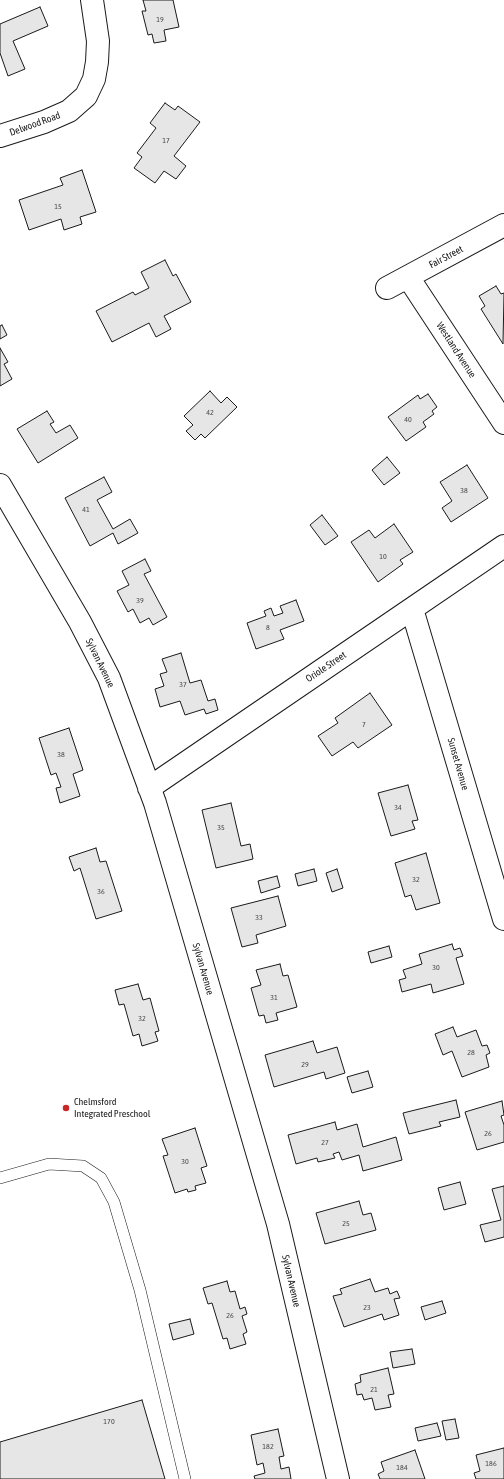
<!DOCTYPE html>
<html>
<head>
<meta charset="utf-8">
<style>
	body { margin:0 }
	canvas { display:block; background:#fff }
</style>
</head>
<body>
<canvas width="504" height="1479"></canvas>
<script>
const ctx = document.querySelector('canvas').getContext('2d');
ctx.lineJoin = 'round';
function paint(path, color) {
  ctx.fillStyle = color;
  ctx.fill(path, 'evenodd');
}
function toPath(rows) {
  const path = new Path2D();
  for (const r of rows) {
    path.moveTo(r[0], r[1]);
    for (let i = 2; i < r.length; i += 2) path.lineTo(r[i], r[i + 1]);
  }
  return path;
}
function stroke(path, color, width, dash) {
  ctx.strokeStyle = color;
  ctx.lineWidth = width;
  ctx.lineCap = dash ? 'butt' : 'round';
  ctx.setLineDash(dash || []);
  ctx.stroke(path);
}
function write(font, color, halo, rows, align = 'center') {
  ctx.font = font + ' "Asap Condensed",sans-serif';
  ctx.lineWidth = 3;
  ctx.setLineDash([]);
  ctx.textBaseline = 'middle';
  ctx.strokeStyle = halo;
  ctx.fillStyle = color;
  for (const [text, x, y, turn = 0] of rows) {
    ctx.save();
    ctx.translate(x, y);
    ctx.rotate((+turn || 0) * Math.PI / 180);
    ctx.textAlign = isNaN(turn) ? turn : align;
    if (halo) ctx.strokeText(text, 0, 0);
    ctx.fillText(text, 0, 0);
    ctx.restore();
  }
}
const building = toPath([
	[143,0,173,0,179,27,164,30,166,41,154,43,152,34,148,35,142,11,146,11,143,0],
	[40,7,48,26,13,41,25,69,8,76,0,53,0,24,40,7],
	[165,103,175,110,178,106,200,122,174,156,186,166,176,179,164,171,155,183,134,168,142,157,137,153,156,128,150,123,165,103],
	[82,170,96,212,80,217,82,224,64,230,61,219,29,230,19,200,63,185,60,178,82,170],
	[165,260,173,276,176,274,191,302,164,316,171,329,156,337,149,323,112,342,96,311,133,292,135,295,149,288,141,272,165,260],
	[496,286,501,294,504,293,503,344,481,309,485,306,479,296,496,286],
	[2,325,7,335,0,339,0,326,2,325],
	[0,348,8,362,4,364,12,379,0,386,0,348],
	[210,391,221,403,227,397,237,407,205,438,201,434,195,440,186,431,193,425,184,416,210,391],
	[428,394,437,407,432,411,434,414,423,422,426,427,406,441,388,417,418,395,420,399,428,394],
	[47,411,54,422,50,424,56,433,70,425,78,438,38,463,17,429,47,411],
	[387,457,400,473,384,485,372,470,387,457],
	[467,465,488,498,451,522,442,508,452,501,440,482,467,465],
	[104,477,112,492,97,500,113,529,130,519,138,533,118,544,113,533,90,546,65,498,104,477],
	[322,515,338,536,325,545,310,525,322,515],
	[394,524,413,552,400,560,403,564,378,582,351,542,369,530,375,538,394,524],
	[145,559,151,571,144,574,167,617,153,625,149,618,140,623,133,609,128,612,117,591,129,585,122,571,145,559],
	[296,600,304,621,280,630,284,639,256,649,247,623,266,616,264,611,271,608,274,616,283,613,280,606,296,600],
	[181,653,190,683,201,680,208,701,215,699,218,710,206,714,204,709,185,715,180,701,160,707,155,689,164,686,160,674,167,672,162,659,181,653],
	[370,693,392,725,358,748,353,742,332,756,318,736,338,723,335,718,370,693],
	[69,728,83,770,73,774,80,796,60,803,56,788,61,787,56,773,51,775,39,738,69,728],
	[408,785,418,820,412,821,415,829,391,836,378,793,408,785],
	[231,803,241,846,250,844,253,859,216,868,202,810,231,803],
	[96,848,100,862,106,861,122,911,96,919,80,868,74,871,69,857,96,848],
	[426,853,440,903,416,910,411,895,405,897,395,863,426,853],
	[314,869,317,881,298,886,295,874,314,869],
	[337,869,343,888,332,892,326,873,337,869],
	[277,876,280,887,261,893,258,881,277,876],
	[278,896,286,926,256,935,258,943,242,947,231,908,278,896],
	[452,944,454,950,460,948,463,956,456,958,464,984,433,993,431,984,402,992,399,980,406,978,403,970,422,964,419,954,452,944],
	[389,946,392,957,371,963,368,952,389,946],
	[280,964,283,976,288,975,297,1007,276,1013,278,1020,266,1023,264,1015,259,1016,251,988,261,985,256,970,280,964],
	[138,984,143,1000,150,998,159,1031,155,1032,158,1041,142,1046,139,1034,133,1036,124,1004,119,1005,115,990,138,984],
	[453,1027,457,1037,476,1030,482,1046,487,1045,490,1053,486,1055,489,1067,462,1077,452,1051,443,1055,435,1034,453,1027],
	[313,1041,317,1053,337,1047,345,1073,326,1079,324,1072,274,1087,265,1055,313,1041],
	[368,1071,373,1087,352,1093,347,1077,368,1071],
	[456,1100,460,1117,439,1122,441,1126,409,1134,403,1113,456,1100],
	[502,1101,504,1115,501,1116,504,1125,504,1142,477,1150,465,1112,502,1101],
	[335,1122,337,1130,357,1124,363,1147,396,1137,402,1160,363,1171,359,1155,342,1160,339,1152,333,1154,335,1158,318,1162,317,1158,296,1164,288,1135,335,1122],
	[195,1128,207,1166,201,1168,206,1183,195,1186,196,1190,188,1192,187,1189,175,1193,163,1156,168,1155,162,1139,195,1128],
	[460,1182,466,1204,444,1210,438,1188,460,1182],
	[504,1186,504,1237,485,1242,480,1225,501,1220,492,1189,504,1186],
	[359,1201,363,1215,371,1213,376,1230,325,1244,316,1213,359,1201],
	[370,1279,375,1292,388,1288,390,1294,397,1291,400,1298,394,1299,399,1315,384,1320,382,1314,344,1327,333,1296,342,1294,340,1289,370,1279],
	[227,1281,230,1292,235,1291,240,1309,245,1307,247,1314,242,1316,247,1332,243,1334,246,1344,230,1349,227,1338,223,1339,212,1303,208,1304,203,1288,227,1281],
	[442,1301,446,1313,425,1320,421,1307,442,1301],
	[190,1319,194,1334,173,1340,169,1324,190,1319],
	[412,1349,415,1364,393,1368,390,1352,412,1349],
	[388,1368,394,1394,388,1395,391,1407,375,1410,372,1398,364,1400,362,1394,357,1395,355,1384,361,1382,360,1375,388,1368],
	[142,1400,165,1479,0,1479,0,1442,142,1400],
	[455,1419,459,1438,446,1440,442,1421,455,1419],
	[437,1423,441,1436,418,1441,415,1428,437,1423],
	[278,1429,284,1456,279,1457,281,1469,289,1467,291,1479,255,1479,254,1476,265,1473,263,1463,257,1465,251,1435,278,1429],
	[504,1448,504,1479,476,1479,474,1473,480,1471,476,1455,504,1448],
	[415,1450,425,1479,380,1479,378,1474,384,1471,381,1462,415,1450]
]);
paint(building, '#e6e6e6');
stroke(building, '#1a1a1a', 1);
const lane = toPath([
	[0,1178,49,1164,83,1166,101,1178,114,1202,140,1290,185,1479]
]);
const street = toPath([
	[0,136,44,122,69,111,86,96,94,79,97,62,98,41,92,0],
	[408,277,504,423],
	[387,288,504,225],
	[0,485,80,622,109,678,155,803,278,1224,338,1479],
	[412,609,504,919],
	[149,788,504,546]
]);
stroke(lane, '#1a1a1a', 12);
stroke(street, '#1a1a1a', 24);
stroke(lane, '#fff', 11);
stroke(street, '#fff', 22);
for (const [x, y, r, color] of [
	[66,1108,4,"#c62828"]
]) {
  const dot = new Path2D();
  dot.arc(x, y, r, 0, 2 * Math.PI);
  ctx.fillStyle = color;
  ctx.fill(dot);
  stroke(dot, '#fff', 1.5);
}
write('8px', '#4d4d4d', null, [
	["19",160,19],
	["17",166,140],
	["15",58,206],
	["42",210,412],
	["40",408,419],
	["38",464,490],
	["41",86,509],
	["10",383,556],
	["39",140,600],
	["8",268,627],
	["37",183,684],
	["7",364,724],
	["38",61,754],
	["34",398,807],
	["35",221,827],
	["32",416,879],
	["36",101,891],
	["33",259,917],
	["30",436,967],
	["31",274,997],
	["32",142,1018],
	["28",471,1052],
	["29",305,1064],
	["26",488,1133],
	["27",325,1142],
	["30",185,1161],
	["25",346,1223],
	["23",367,1307],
	["26",230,1315],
	["21",374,1389],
	["170",109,1421],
	["182",268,1446],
	["186",491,1463],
	["184",402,1467]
]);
write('10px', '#1a1a1a', '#fff', [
	["Delwood Road",35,124,-20],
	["Fair Street",446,257,-28],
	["Westland Avenue",456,350,57],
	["Sylvan Avenue",100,663,64],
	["Oriole Street",326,667,-34],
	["Sunset Avenue",458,764,74],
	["Sylvan Avenue",203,969,74],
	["Sylvan Avenue",291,1281,77]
]);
write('10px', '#1a1a1a', '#fff', [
	["Chelmsford",74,1102],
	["Integrated Preschool",74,1114]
], 'left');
</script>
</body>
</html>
